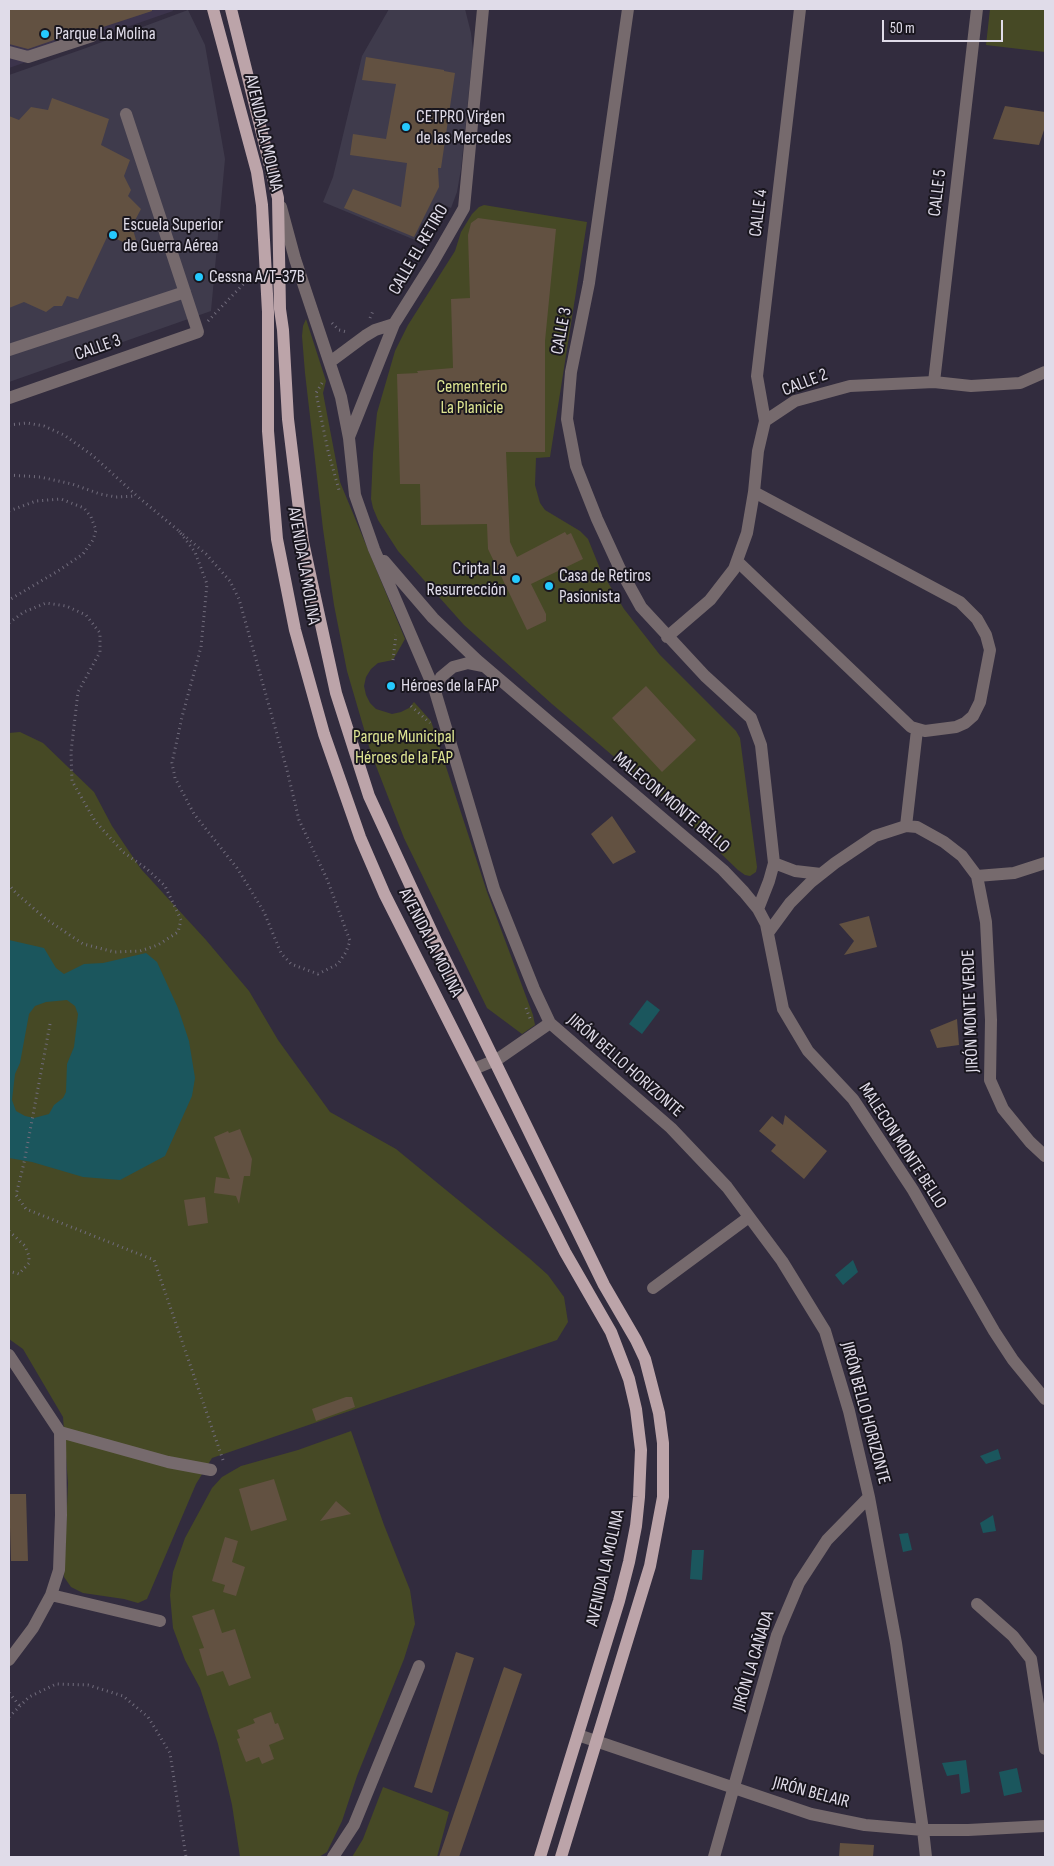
<!DOCTYPE html>
<html>
<head>
<meta charset="utf-8">
<style>
	body { margin:0 }
	#map { position:relative; width:1054px; height:1866px; overflow:hidden; background:#322c3e; font-family:"Sofia Sans Condensed",sans-serif }
	canvas { display:block }
	.frame { position:absolute; inset:0; border:10px solid #e0dce9; pointer-events:none }
	.scale { position:absolute; left:882px; top:20px; width:121px; height:22px; box-sizing:border-box; border:2px solid #e0dce9; border-top:0; padding-left:6px; font-size:15px; line-height:18px; white-space:nowrap; color:#e0dce9; -webkit-text-stroke:4px #19161e; paint-order:stroke }
</style>
</head>
<body>
<div id="map">
<canvas width="1054" height="1866"></canvas>
<div class="frame"></div>
<div class="scale">50 m</div>
</div>
<script>
const ctx = document.querySelector('canvas').getContext('2d');
ctx.lineJoin = 'round';
function paint(path, color) {
  ctx.fillStyle = color;
  ctx.fill(path, 'evenodd');
}
function toPath(rows) {
  const path = new Path2D();
  for (const r of rows) {
    path.moveTo(r[0], r[1]);
    for (let i = 2; i < r.length; i += 2) path.lineTo(r[i], r[i + 1]);
  }
  return path;
}
function stroke(path, color, width, dash) {
  ctx.strokeStyle = color;
  ctx.lineWidth = width;
  ctx.lineCap = dash ? 'butt' : 'round';
  ctx.setLineDash(dash || []);
  ctx.stroke(path);
}
function write(font, color, halo, rows, align = 'center') {
  ctx.font = font + ' "Sofia Sans Condensed",sans-serif';
  ctx.lineWidth = 4;
  ctx.setLineDash([]);
  ctx.textBaseline = 'middle';
  ctx.strokeStyle = halo;
  ctx.fillStyle = color;
  for (const [text, x, y, turn = 0] of rows) {
    ctx.save();
    ctx.translate(x, y);
    ctx.rotate((+turn || 0) * Math.PI / 180);
    ctx.textAlign = isNaN(turn) ? turn : align;
    if (halo) ctx.strokeText(text, 0, 0);
    ctx.fillText(text, 0, 0);
    ctx.restore();
  }
}
paint(toPath([
	[9,9,172,9,173,11,9,68]
]), '#3c344c');
paint(toPath([
	[389,9,465,9,471,33,473,51,461,169,457,192,451,208,445,205,433,227,422,223,415,240,323,202,333,177,362,56],
	[188,10,205,45,225,159,211,311,9,382,9,75,86,48]
]), '#3f3b4c');
paint(toPath([
	[990,9,1045,9,1045,52,986,45],
	[484,205,587,222,550,457,536,458,535,485,540,503,545,510,580,531,588,539,601,571,624,609,660,655,736,731,740,738,757,867,756,872,750,876,745,875,738,870,666,801,552,704,464,625,398,551,378,520,373,508,371,499,373,453,377,413,395,351,408,325,455,251,461,232,472,214,479,207],
	[306,319,326,381,323,393,340,482,405,639,393,660,378,663,371,669,366,677,364,686,366,695,370,703,376,709,392,714,401,712,409,708,414,702,431,721,487,892,533,1015,535,1025,522,1034,487,1008,404,838,371,753,347,671,334,605,323,529,305,373,302,336,303,326],
	[20,732,43,743,94,792,112,826,141,869,206,940,249,991,278,1040,330,1112,396,1149,529,1258,548,1275,564,1297,568,1322,557,1340,212,1458,196,1484,147,1599,138,1603,124,1599,83,1593,71,1587,64,1577,68,1483,63,1417,23,1349,9,1339,9,733],
	[351,1431,384,1525,410,1590,415,1624,404,1659,357,1776,342,1821,327,1852,319,1857,240,1857,232,1805,218,1744,200,1688,185,1660,173,1628,170,1595,173,1572,185,1538,212,1488,222,1477,241,1466,298,1450],
	[383,1787,449,1812,437,1857,352,1857,363,1839]
]), '#464925');
paint(toPath([
	[9,940,44,948,56,968,64,974,84,964,103,963,146,953,157,962,178,1008,189,1041,195,1078,192,1096,165,1156,120,1180,83,1177,32,1162,9,1158],
	[67,1000,75,1006,78,1014,74,1047,67,1064,66,1092,63,1098,54,1105,49,1114,34,1118,25,1116,16,1111,12,1100,15,1074,20,1063,29,1014,35,1006,46,1002],
	[647,1000,660,1010,642,1034,629,1024],
	[853,1260,858,1272,843,1285,835,1275],
	[998,1449,1001,1459,986,1464,980,1456],
	[993,1515,996,1531,983,1533,980,1523],
	[908,1533,912,1550,903,1552,899,1534],
	[692,1550,704,1550,702,1580,690,1579],
	[966,1760,970,1792,961,1794,959,1774,947,1776,942,1763],
	[1017,1768,1022,1792,1004,1796,999,1772]
]), '#1b565d');
paint(toPath([
	[9,9,152,9,152,11,97,29,89,28,28,49,9,44],
	[366,57,444,70,444,71,455,73,441,168,438,168,439,187,414,237,344,208,353,189,401,207,407,163,350,155,353,134,386,139,396,84,362,80],
	[52,98,109,119,101,145,130,160,124,176,131,190,128,196,141,209,132,226,136,240,123,242,108,235,78,299,67,296,62,306,54,306,46,312,24,302,9,308,9,116,19,120,31,107,48,110],
	[1005,106,1045,112,1045,127,1039,145,993,139],
	[478,218,556,229,545,341,545,452,506,452,510,542,517,557,565,532,567,535,571,533,583,559,531,584,546,614,546,621,527,630,488,549,487,524,421,525,420,484,400,484,397,374,418,373,417,371,453,368,451,299,470,298,468,235,471,223],
	[646,686,696,740,662,772,612,718],
	[612,816,636,852,613,864,591,834],
	[869,916,877,947,844,955,854,941,839,924],
	[957,1019,959,1045,937,1048,930,1030],
	[785,1115,827,1151,804,1179,771,1151,776,1145,759,1131,772,1116,783,1125],
	[240,1129,252,1159,250,1176,244,1176,239,1204,236,1196,214,1193,216,1177,230,1179,214,1137,228,1131,229,1133],
	[205,1197,208,1223,188,1226,184,1200],
	[346,1397,352,1397,355,1407,316,1421,312,1409],
	[274,1479,287,1520,251,1531,239,1489],
	[9,1494,26,1494,28,1561,11,1561],
	[336,1501,351,1514,320,1521],
	[225,1537,238,1541,232,1562,245,1567,236,1596,223,1592,225,1585,212,1581],
	[214,1609,222,1633,235,1629,251,1678,229,1686,223,1671,207,1676,199,1649,204,1648,192,1616],
	[456,1652,474,1658,432,1793,414,1787],
	[504,1667,522,1674,459,1857,439,1857],
	[271,1712,275,1724,278,1723,284,1739,269,1745,274,1759,262,1764,259,1757,246,1762,237,1739,240,1738,237,1730,255,1723,253,1719],
	[840,1843,874,1845,873,1857,839,1857]
]), '#625141');
stroke(toPath([
	[370,318,373,311],
	[208,321,252,275],
	[332,323,339,330,347,332],
	[322,383,316,393,328,451,339,490],
	[9,425,27,423,44,426,64,435,92,455,137,496,179,531,195,552,207,584,201,647,182,717,172,763,175,778,194,814,237,868,264,912,281,953,291,964,318,974,338,964,346,952,350,941,327,879,299,820,287,770,239,599,230,581,206,554,179,531],
	[9,475,40,477,72,484,100,494,116,497,135,496],
	[9,511,36,501,61,499,84,508,91,517,96,530,93,540,83,554,58,571,9,600],
	[9,623,24,612,46,603,66,606,86,615,100,633,100,652,78,692,71,752,72,781,95,821,123,852,147,869,165,886,181,920,178,932,158,945,140,951,114,952,83,944,46,919,17,894,9,885],
	[393,660,396,635],
	[411,706,430,723],
	[526,1008,531,1021],
	[50,1024,24,1163,16,1195,26,1209,154,1260,224,1463],
	[9,1231,25,1246,29,1256,29,1263,19,1274,9,1271],
	[9,1693,20,1706],
	[9,1717,29,1697,56,1684,88,1685,123,1696,148,1717,170,1753,186,1857]
]), '#716c7c', 3, [1, 4]);
stroke(toPath([
	[628,9,589,283,571,372,567,419,576,466,597,519,620,569,641,607,705,676,751,718,761,745,774,863,769,881,758,909],
	[9,52,28,57,92,36],
	[281,207,295,259,341,397,349,438,355,495,374,549,435,691,494,889,534,989,550,1023,671,1128,727,1187,782,1261,825,1331,849,1411,869,1497,896,1643,923,1830,926,1857],
	[9,350,185,292],
	[330,362,365,336,375,330,394,324],
	[934,382,977,9],
	[9,398,198,332,126,114],
	[765,421,757,376,800,9],
	[349,437,394,324,433,262,464,208,483,9],
	[384,561,433,618,477,660,723,870,744,892,758,909,766,924,783,1009,808,1051,853,1099,913,1190,994,1331,1013,1360,1045,1399],
	[737,561,911,727,925,731,956,727,965,723,973,716,980,702,990,650,986,635,977,619,960,602,754,492],
	[667,637,710,600,734,569,747,533,754,492,758,451,765,421,795,401,850,386,934,382,971,386,1020,383,1045,372],
	[435,691,441,677,453,667,468,663,483,666],
	[906,826,917,730],
	[774,863,795,871,821,874],
	[977,876,1014,873,1045,863],
	[768,933,790,903,811,882,835,863,875,836,906,826,917,827,944,842,962,856,977,876,986,922,991,1020,990,1080,1003,1109,1030,1142,1045,1156],
	[474,1069,498,1059,550,1023],
	[653,1288,749,1217],
	[9,1355,60,1432,61,1515,59,1570,51,1595,33,1628,9,1660],
	[60,1432,168,1462,211,1470],
	[51,1595,160,1621],
	[977,1604,1013,1636,1031,1659,1045,1749],
	[578,1735,811,1814,865,1825,923,1830,968,1830,1045,1826],
	[333,1857,354,1825,419,1666],
	[714,1857,777,1635,799,1583,827,1540,869,1497]
]), '#766a6d', 12);
stroke(toPath([
	[213,9,257,172,262,205,264,240,268,312,268,431,277,539,295,630,324,734,360,837,385,895,565,1252,611,1332,629,1379,636,1409,641,1450,639,1497,636,1526,629,1562,619,1601,540,1857],
	[231,9,278,198,280,309,283,330,288,419,303,542,336,693,369,796,436,941,604,1285,636,1340,645,1359,659,1413,663,1443,663,1497,650,1566,561,1857]
]), '#bca4a9', 12);
for (const [x, y, r, color] of [
	[45,34,5,"#25c9fe"],
	[406,127,5,"#25c9fe"],
	[113,235,5,"#25c9fe"],
	[199,277,5,"#25c9fe"],
	[516,579,5,"#25c9fe"],
	[549,586,5,"#25c9fe"],
	[391,686,5,"#25c9fe"]
]) {
  const dot = new Path2D();
  dot.arc(x, y, r, 0, 2 * Math.PI);
  ctx.fillStyle = color;
  ctx.fill(dot);
  stroke(dot, '#19161e', 2);
}
write('18px', '#e0dce9', '#19161e', [
	["Parque La Molina",55,34],
	["CETPRO Virgen",416,117],
	["de las Mercedes",416,138],
	["Escuela Superior",123,225],
	["de Guerra Aérea",123,246],
	["Cessna A/T-37B",209,277],
	["Cripta La",506,569,"right"],
	["Resurrección",506,590,"right"],
	["Casa de Retiros",559,576],
	["Pasionista",559,597],
	["Héroes de la FAP",401,686]
], 'left');
write('18px', '#e0dce9', '#19161e', [
	["AVENIDA LA MOLINA",263,133,77],
	["CALLE 5",938,193,-83],
	["CALLE 4",759,213,-83],
	["CALLE EL RETIRO",419,250,-60],
	["CALLE 3",562,331,-79],
	["CALLE 3",98,348,-19],
	["CALLE 2",805,383,-21],
	["AVENIDA LA MOLINA",303,566,80],
	["MALECON MONTE BELLO",671,803,40],
	["AVENIDA LA MOLINA",430,943,63],
	["JIRÓN MONTE VERDE",971,1011,-92],
	["JIRÓN BELLO HORIZONTE",625,1066,41],
	["MALECON MONTE BELLO",902,1146,57],
	["JIRÓN BELLO HORIZONTE",865,1413,75],
	["AVENIDA LA MOLINA",606,1568,-77],
	["JIRÓN LA CAÑADA",754,1661,-73],
	["JIRÓN BELAIR",811,1793,15]
]);
write('18px', '#dde491', '#19161e', [
	["Cementerio",472,387],
	["La Planicie",472,408],
	["Parque Municipal",404,737],
	["Héroes de la FAP",404,758]
]);
</script>
</body>
</html>
